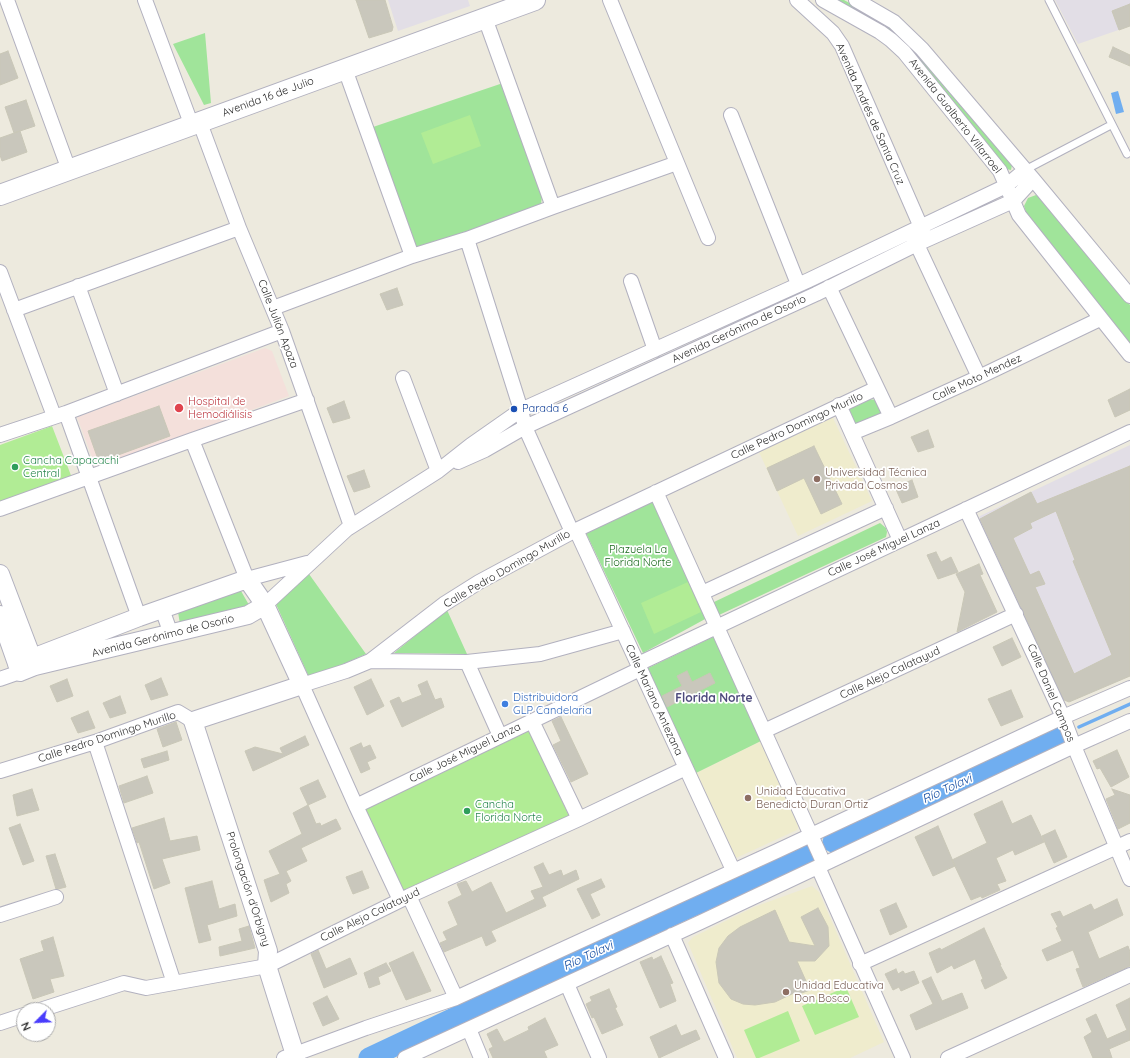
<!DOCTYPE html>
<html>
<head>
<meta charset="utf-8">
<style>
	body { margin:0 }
	#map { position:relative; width:1130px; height:1058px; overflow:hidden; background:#edeade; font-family:Quicksand,sans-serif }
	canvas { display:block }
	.north { position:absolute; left:16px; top:1002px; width:40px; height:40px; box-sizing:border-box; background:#fff; border:1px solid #aaa; border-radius:50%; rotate:246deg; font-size:11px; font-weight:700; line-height:16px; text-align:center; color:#2b2b2b }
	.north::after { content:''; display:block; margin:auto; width:14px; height:18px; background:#493cfc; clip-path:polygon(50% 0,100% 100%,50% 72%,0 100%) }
</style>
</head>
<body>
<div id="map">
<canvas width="1130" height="1058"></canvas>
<div class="north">N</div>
</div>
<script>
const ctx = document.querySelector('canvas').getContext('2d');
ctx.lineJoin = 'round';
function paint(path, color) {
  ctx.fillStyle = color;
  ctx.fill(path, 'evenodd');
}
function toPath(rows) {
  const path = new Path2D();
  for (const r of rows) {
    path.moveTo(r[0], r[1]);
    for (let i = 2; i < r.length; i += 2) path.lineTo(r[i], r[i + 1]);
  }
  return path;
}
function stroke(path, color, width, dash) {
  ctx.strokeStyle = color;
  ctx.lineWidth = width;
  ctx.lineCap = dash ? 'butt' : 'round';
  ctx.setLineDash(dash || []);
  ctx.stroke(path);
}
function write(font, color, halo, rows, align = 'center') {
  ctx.font = font + ' Quicksand,sans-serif';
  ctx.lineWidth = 3.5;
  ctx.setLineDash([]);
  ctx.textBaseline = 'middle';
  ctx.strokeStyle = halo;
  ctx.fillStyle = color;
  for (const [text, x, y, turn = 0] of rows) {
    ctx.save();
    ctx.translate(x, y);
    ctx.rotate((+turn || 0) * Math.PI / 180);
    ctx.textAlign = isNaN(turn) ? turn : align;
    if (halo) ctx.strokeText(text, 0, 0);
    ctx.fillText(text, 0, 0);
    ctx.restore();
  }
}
paint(toPath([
	[388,0,468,0,470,6,398,31],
	[1055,0,1130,0,1130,26,1078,44],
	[1130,445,1130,676,1069,702,1061,698,978,521,980,516]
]), '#e2dee6');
paint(toPath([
	[832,416,872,501,798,536,758,450],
	[763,740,800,823,797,830,736,858,696,773],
	[812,886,819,892,884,1042,850,1058,737,1058,688,943,693,937,754,907]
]), '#efeccd');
paint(toPath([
	[265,348,272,351,289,396,96,468,77,417]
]), '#f4e0db');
paint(toPath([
	[833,0,844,0,885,22,908,42,1010,161,1012,165,1011,170,1006,169,909,50],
	[205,33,211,103,204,105,173,44],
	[503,83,542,197,541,204,538,207,421,248,417,247,413,242,373,127],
	[1036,195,1045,201,1130,305,1130,346,1027,215,1024,206,1028,198],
	[866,399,878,400,881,412,878,418,860,426,854,424,849,413,850,409,854,404],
	[654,500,707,618,643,653,586,533],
	[880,523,886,528,887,532,886,537,719,615,712,607,714,602],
	[309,574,366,654,323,673,309,677,275,602],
	[241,591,249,605,243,609,180,624,178,612],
	[447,610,467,654,394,653],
	[715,636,763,740,696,773,646,669]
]), '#a0e49a');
paint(toPath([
	[470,115,481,146,433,164,421,133],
	[52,426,72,478,0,505,0,445],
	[688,582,701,612,654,634,641,603],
	[530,730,569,816,404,892,364,806],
	[846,987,859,1017,815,1035,802,1006],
	[788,1011,800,1041,759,1058,756,1058,744,1030]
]), '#b1ec95');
paint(toPath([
	[1118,91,1124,112,1116,114,1111,93]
]), '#70aef0');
stroke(toPath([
	[1079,727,1130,704]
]), '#70aef0', 3.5);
stroke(toPath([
	[833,842,1061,736],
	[369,1058,671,916,806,854]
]), '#70aef0', 21);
const building = toPath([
	[356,0,385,0,393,27,392,31,369,38,356,0],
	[1130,4,1130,26,1119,30,1112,11,1130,4],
	[1113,47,1130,55,1130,66,1109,57,1113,47],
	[8,51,18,78,0,85,0,54,8,51],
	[26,100,35,126,14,133,5,107,26,100],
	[20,131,27,152,2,161,0,155,0,138,20,131],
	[397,288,403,305,387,310,380,294,397,288],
	[1130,389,1130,410,1115,417,1108,400,1130,389],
	[344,401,350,418,333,423,327,408,344,401],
	[159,406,170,436,99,462,88,431,159,406],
	[928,430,934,447,918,452,911,437,928,430],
	[814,446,842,504,821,514,804,478,777,491,767,468,814,446],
	[1130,466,1130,676,1069,702,1064,700,980,519,1031,492,1037,504,1130,466],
	[1056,511,1075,560,1073,561,1112,655,1074,674,1035,587,1045,584,1039,571,1030,575,1013,538,1032,528,1030,523,1056,511],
	[364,470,370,487,354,492,347,476,364,470],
	[912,480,918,497,902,503,895,487,912,480],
	[936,552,941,562,951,557,958,572,938,579,927,555,936,552],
	[979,564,983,574,980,575,997,612,957,632,965,592,956,574,979,564],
	[1012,638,1021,657,1002,666,993,647,1012,638],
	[687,671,692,682,710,673,715,683,667,707,662,696,682,686,677,676,687,671],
	[161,678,168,695,151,700,145,685,161,678],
	[67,679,73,696,57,702,50,686,67,679],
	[371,679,384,706,367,715,354,687,371,679],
	[427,681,435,700,441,698,444,707,402,727,390,701,399,697,402,703,422,695,418,685,427,681],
	[1011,690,1023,717,1001,726,988,699,1011,690],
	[120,696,126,713,110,718,103,703,120,696],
	[88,711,95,728,78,733,71,718,88,711],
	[561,717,588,774,571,782,553,745,561,741,552,721,561,717],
	[176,722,182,740,163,747,157,729,176,722],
	[305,736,309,745,253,771,245,751,255,747,283,754,280,748,305,736],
	[361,743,363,748,370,745,376,758,367,762,370,769,361,773,350,748,361,743],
	[1117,750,1129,777,1111,787,1100,768,1097,769,1093,761,1117,750],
	[167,751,169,760,144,768,141,759,167,751],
	[147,776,153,793,124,803,119,786,147,776],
	[318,780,326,797,308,805,300,788,318,780],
	[32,789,39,810,17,816,13,795,32,789],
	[1112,789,1130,795,1130,823,1118,829,1106,799,1115,795,1112,789],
	[1002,801,1012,824,1031,815,1044,842,1015,855,1013,850,996,858,1006,881,997,884,1000,890,982,898,981,896,971,900,952,860,987,843,974,814,1002,801],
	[308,805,316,824,320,823,321,826,336,819,341,829,301,848,307,861,286,871,291,881,286,884,289,893,271,902,264,880,280,874,269,851,302,834,293,813,308,805],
	[164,818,170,841,197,836,200,850,162,859,170,883,154,889,139,842,137,843,132,828,164,818],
	[20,824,34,861,23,865,9,828,20,824],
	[938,826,955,866,933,876,915,837,938,826],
	[1055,830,1067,857,1054,863,1042,836,1055,830],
	[55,854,66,887,58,889,56,889,46,856,55,854],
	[543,863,549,875,561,870,563,876,576,870,579,879,542,897,546,906,491,931,496,941,486,946,482,936,444,952,440,943,447,940,443,932,458,925,448,902,462,895,457,884,466,881,472,892,491,882,506,913,535,899,531,891,543,887,534,867,543,863],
	[362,871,369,888,353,894,346,877,362,871],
	[601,879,605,887,590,894,600,915,592,919,577,889,601,879],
	[212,881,219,909,235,904,237,916,207,925,211,940,199,943,185,888,212,881],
	[1117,899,1123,915,1088,932,1099,959,1128,946,1130,952,1130,966,1083,987,1076,969,1080,968,1073,950,1047,961,1042,950,1062,941,1056,928,1058,927,1051,914,1060,911,1063,917,1091,904,1094,910,1117,899],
	[896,903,907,927,890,935,880,910,896,903],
	[818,908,828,927,829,946,815,961,797,961,810,990,796,995,794,993,775,1002,755,1005,743,1004,731,999,719,983,716,962,719,948,728,936,740,927,775,910,789,942,815,946,801,917,818,908],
	[249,926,255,948,220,956,219,947,242,941,239,929,249,926],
	[984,928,1001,965,1000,965,1007,978,985,989,981,980,983,979,975,959,954,969,952,965,937,973,929,953,940,948,941,950,984,928],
	[53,937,64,976,50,979,54,992,33,999,20,959,44,951,41,941,53,937],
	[318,950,326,969,350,958,357,974,324,988,311,954,318,950],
	[413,952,431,991,406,1000,389,963,413,952],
	[661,956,673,983,670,984,676,1001,660,1008,640,962,652,957,653,960,661,956],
	[386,963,391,971,378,977,380,984,369,988,364,973,386,963],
	[896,969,898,974,903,971,905,974,914,971,919,983,901,991,899,987,893,990,885,974,896,969],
	[931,977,942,1001,962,993,968,1008,916,1030,910,1015,933,1004,922,981,931,977],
	[609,989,617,1007,615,1008,623,1025,602,1034,594,1017,592,1018,586,1004,592,1001,590,997,609,989],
	[327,996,339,1019,323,1026,313,1003,327,996],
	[1130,998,1130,1040,1109,1049,1112,1058,1093,1058,1084,1037,1092,1032,1086,1019,1096,1014,1107,1039,1127,1030,1116,1005,1130,998],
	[545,1018,558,1045,544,1051,547,1058,493,1058,489,1049,493,1047,487,1034,497,1029,504,1042,529,1030,528,1027,545,1018],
	[676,1025,681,1036,696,1030,700,1039,659,1058,650,1037,676,1025]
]);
paint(building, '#c9c7bc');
stroke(building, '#c9c7b7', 1);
const service = toPath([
	[1049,0,1127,154],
	[1025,170,1111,125]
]);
const minor = toPath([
	[7,0,69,170],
	[145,0,192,126],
	[610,0,708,238],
	[797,0,833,33,842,46,924,234],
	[823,0,880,32,891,40,904,52,1000,171,1019,215,1130,355],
	[856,0,894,22,922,49,1033,179,1130,296],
	[485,18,553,207],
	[345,69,412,256],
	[731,115,798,284],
	[200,123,239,228,282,331,351,526],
	[913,236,979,377],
	[467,239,521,410,525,427,572,532],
	[0,272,54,416],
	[631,281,655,350],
	[78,286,117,394],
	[829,287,891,417],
	[273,308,412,256,467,239,553,207,677,163],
	[14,310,239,228],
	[403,378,438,471],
	[839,405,900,540],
	[66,413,139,617],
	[852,433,891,417,979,377,1100,319],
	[0,435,66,413,282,331],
	[192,440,247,579,307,563],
	[458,462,485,450,525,427,816,294,917,244,1013,201,1033,179],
	[656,492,824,864],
	[0,509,192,440,307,400],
	[966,509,1063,717,1074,746,1130,879],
	[576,530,733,870],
	[702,593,886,508],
	[265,605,347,529,438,471,471,445,521,410,809,280,1006,186,1025,170],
	[162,609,171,634],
	[370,661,467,662,540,654,623,631],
	[467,662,500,736],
	[638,664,1130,432],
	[0,679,20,672],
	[532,721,579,819],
	[764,731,1016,614],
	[95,742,174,983],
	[0,771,95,742,178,712,193,721],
	[356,806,640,669],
	[818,867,903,1058],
	[409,896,456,998],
	[400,900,356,806,302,685,346,671,370,661,444,604,479,582,572,532,877,388],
	[0,915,56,897],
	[672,935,726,1058],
	[860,964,1130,841],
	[567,984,599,1058],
	[40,1010,124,983,146,988,267,966,409,896,579,819,686,768],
	[0,1023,24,1015],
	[469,1029,481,1058],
	[284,1058,366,1028,456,998,777,851,1063,717,1130,688],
	[405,1058,701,922,1074,746,1130,721],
	[948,1058,1130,975]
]);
const tertiary = toPath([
	[0,574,35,666],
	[0,615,20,672,35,666,248,615,265,605],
	[17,664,139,617,247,579,265,605,302,685,193,721,268,951,267,966,296,1058]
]);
const secondary = toPath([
	[0,195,535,0]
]);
stroke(service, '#b2b1bf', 9);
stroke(minor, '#b2b1bf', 16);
stroke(tertiary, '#b2b1bf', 20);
stroke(secondary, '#b2b1bf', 22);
stroke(service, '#fff', 7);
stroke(minor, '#fff', 14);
stroke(tertiary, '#fff', 18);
stroke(secondary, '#fff', 20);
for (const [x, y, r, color] of [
	[179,408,5,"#e0444e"],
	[514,409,4,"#1a4fb4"],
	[15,467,4,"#2e9e5b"],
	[817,479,4,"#8d6e63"],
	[505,704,4,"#3f7fe0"],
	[748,798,4,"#8d6e63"],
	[467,811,4,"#2e9e5b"],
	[786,992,4,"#8d6e63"]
]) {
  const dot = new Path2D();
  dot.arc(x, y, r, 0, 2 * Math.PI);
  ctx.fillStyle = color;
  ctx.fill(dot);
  stroke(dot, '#fff', 1.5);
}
write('11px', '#2b2b2b', '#fff', [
	["Avenida 16 de Julio",268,97,-20],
	["Avenida Andrés de Santa Cruz",870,114,66],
	["Avenida Gualberto Villarroel",955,116,52],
	["Calle Julián Apaza",278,324,69],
	["Avenida Gerónimo de Osorio",739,329,-25],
	["Calle Moto Mendez",977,378,-25],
	["Calle Pedro Domingo Murillo",797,426,-25],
	["Calle José Miguel Lanza",884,548,-25],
	["Calle Pedro Domingo Murillo",507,569,-30],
	["Avenida Gerónimo de Osorio",163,636,-14],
	["Calle Alejo Calatayud",890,673,-25],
	["Calle Daniel Campos",1051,693,67],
	["Calle Mariano Antezana",654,700,65],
	["Calle Pedro Domingo Murillo",107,737,-18],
	["Calle José Miguel Lanza",465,753,-26],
	["Prolongación d'Orbigny",248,889,72],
	["Calle Alejo Calatayud",370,915,-26]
]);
write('11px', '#be3a42', '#fff', [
	["Hospital de",188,402],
	["Hemodiálisis",188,415]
], 'left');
write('11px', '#164399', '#fff', [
	["Parada 6",522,409]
], 'left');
write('11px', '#27864d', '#fff', [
	["Cancha Capacachi",23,461],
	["Central",23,474],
	["Cancha",475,805],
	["Florida Norte",475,818]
], 'left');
write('11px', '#785e54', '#fff', [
	["Universidad Técnica",825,473],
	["Privada Cosmos",825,486],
	["Unidad Educativa",756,792],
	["Benedicto Duran Ortiz",756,805],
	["Unidad Educativa",794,986],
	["Don Bosco",794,999]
], 'left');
write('11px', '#1a6a1d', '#fff', [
	["Plazuela La",638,550],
	["Florida Norte",638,563]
]);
write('11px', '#366cbe', '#fff', [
	["Distribuidora",513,698],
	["GLP Candelaria",513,711]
], 'left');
write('bold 12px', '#4e4b7d', '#fff', [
	["Florida Norte",714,698]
]);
write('italic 12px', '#0c479f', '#fff', [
	["Río Tolavi",947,789,-25],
	["Río Tolavi",588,956,-25]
]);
</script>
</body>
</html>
